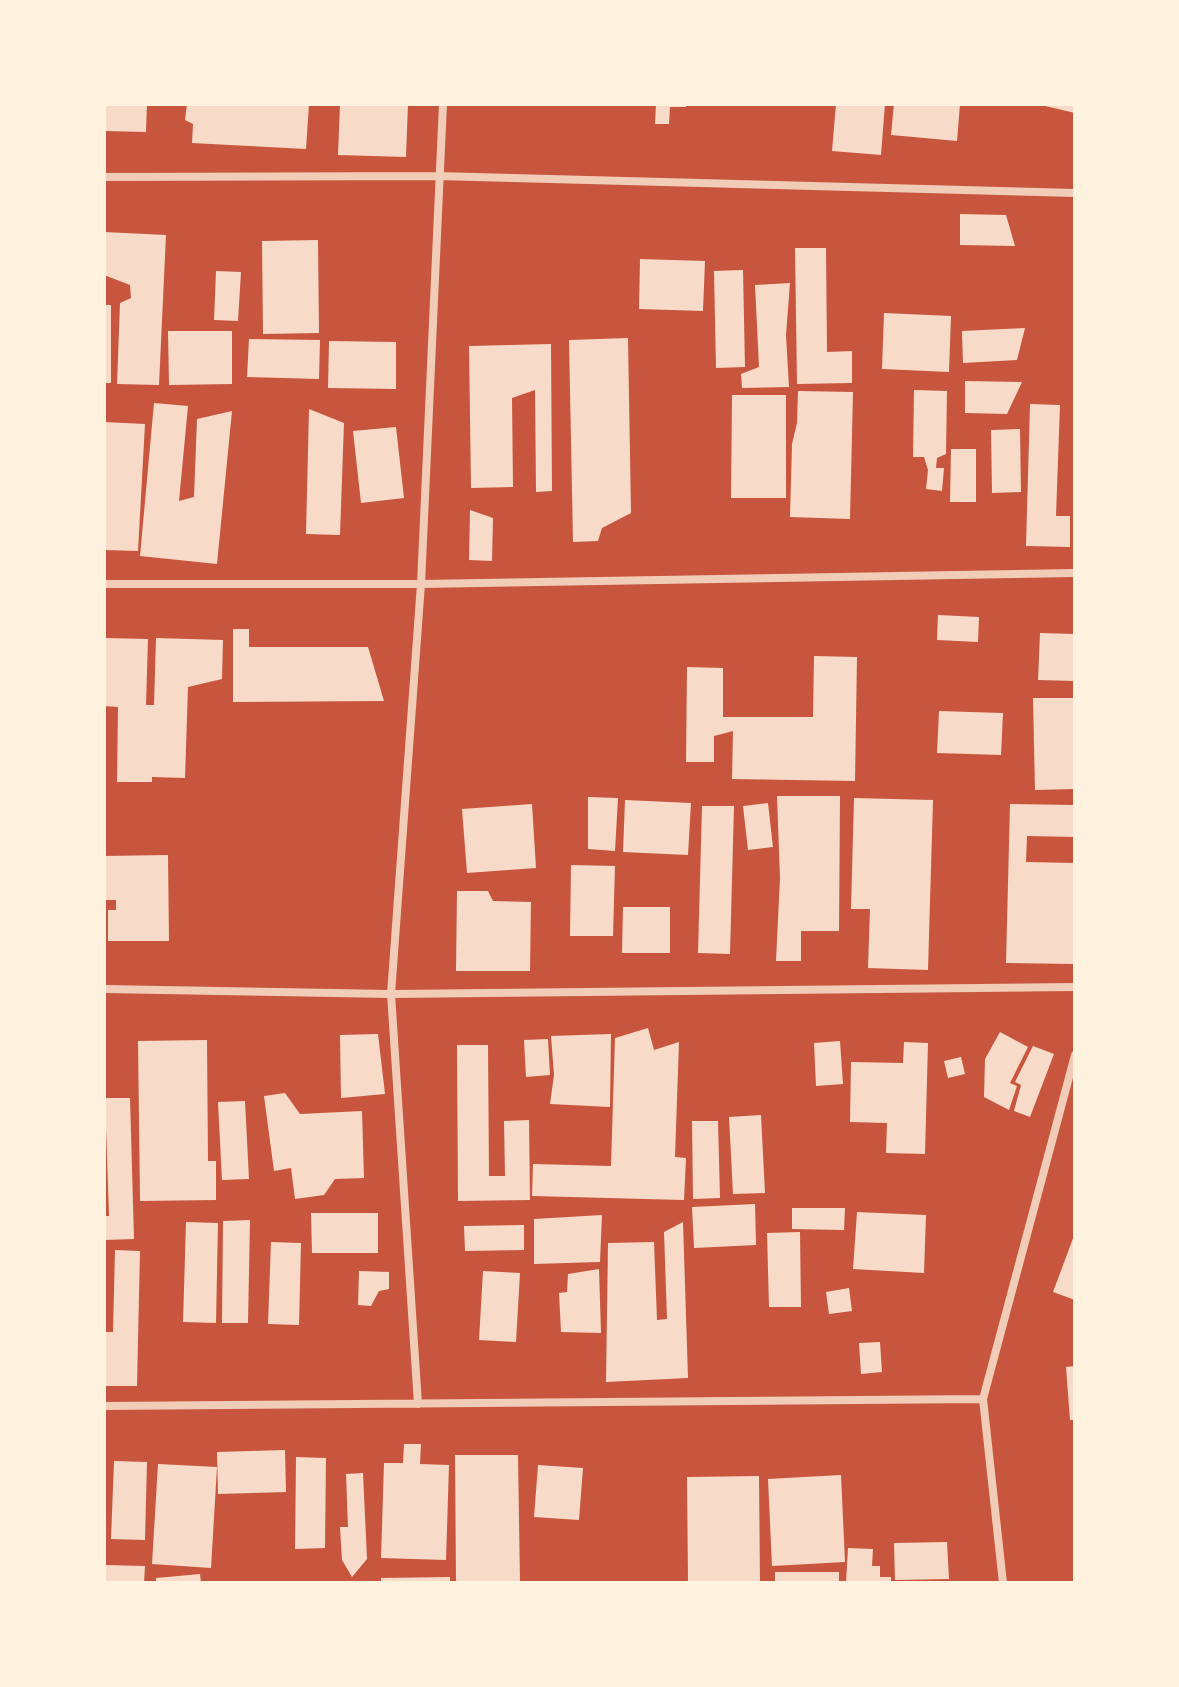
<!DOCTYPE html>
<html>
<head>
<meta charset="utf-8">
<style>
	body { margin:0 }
	#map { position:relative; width:1179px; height:1687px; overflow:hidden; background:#c8553d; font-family:"PT Sans",sans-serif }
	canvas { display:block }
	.frame { position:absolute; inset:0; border:106px solid #fff3e0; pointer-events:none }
</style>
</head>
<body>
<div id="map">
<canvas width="1179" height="1687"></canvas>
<div class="frame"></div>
</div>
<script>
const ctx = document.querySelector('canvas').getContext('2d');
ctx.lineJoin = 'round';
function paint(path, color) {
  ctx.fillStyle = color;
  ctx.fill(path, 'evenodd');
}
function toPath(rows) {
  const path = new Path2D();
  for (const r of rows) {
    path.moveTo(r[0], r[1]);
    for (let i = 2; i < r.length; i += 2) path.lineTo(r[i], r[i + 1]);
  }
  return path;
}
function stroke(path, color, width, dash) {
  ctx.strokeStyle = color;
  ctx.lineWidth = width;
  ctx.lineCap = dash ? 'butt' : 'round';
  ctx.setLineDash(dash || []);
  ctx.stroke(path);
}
paint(toPath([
	[104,104,147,104,146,132,104,131],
	[187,104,309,104,306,149,192,143,193,124,185,120],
	[340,104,408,104,406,157,338,155],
	[656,104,686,104,686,107,670,107,669,124,655,124],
	[836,104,885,104,881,155,832,151],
	[894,104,960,104,957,141,891,135],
	[1042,104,1075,104,1075,113,1041,105],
	[960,214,1006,215,1015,246,960,245],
	[104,232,166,235,159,385,117,384,120,303,131,298,130,285,104,275],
	[318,240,319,333,263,334,262,241],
	[795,248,826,248,827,352,852,351,852,383,797,384],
	[640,259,705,261,703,311,639,309],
	[743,270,745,367,716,368,714,271],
	[216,271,241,272,238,321,214,320],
	[790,283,786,335,789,387,742,388,741,374,759,367,755,285],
	[104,305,111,305,111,383,104,383],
	[884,313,951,316,949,372,882,369],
	[1025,328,1017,360,963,363,962,331],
	[168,331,232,331,232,384,169,385],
	[628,338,631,513,602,528,598,541,573,542,569,340],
	[249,339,320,340,319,379,247,377],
	[329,341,396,342,396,389,328,388],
	[551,344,552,491,536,492,535,390,512,398,513,487,471,488,469,346],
	[965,381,1022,382,1007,414,965,413],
	[914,390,947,391,946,454,937,458,936,468,944,468,942,491,926,489,928,470,924,457,913,457],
	[798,391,853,392,850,519,790,517,792,444,797,423],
	[732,395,786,395,786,498,731,498],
	[154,403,188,406,179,501,194,497,197,419,232,411,217,564,140,556],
	[1030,404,1060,405,1056,516,1070,516,1070,547,1026,546],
	[309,409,344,423,340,535,306,534],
	[104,422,145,424,138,551,104,550],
	[396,427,404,498,361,503,353,431],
	[1020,429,1021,492,992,493,991,430],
	[951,449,976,449,976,502,950,502],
	[470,510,493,518,492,561,469,560],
	[938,615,979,617,978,642,937,640],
	[233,629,249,629,249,647,368,647,384,701,233,702],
	[1040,633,1075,634,1075,681,1038,680],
	[104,638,148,639,146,705,154,705,156,638,223,640,222,679,188,687,185,778,152,777,152,782,117,782,118,707,104,706],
	[814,656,857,657,855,781,732,779,733,731,714,736,714,762,686,762,687,667,723,668,723,717,813,717],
	[1033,698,1075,698,1075,789,1035,790],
	[939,711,1003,713,1001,755,937,753],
	[777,796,840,796,839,931,801,931,801,961,776,961,780,878],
	[588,797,618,798,615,851,588,849],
	[854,798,933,800,928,970,868,968,870,909,851,909],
	[625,800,691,803,688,855,623,852],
	[768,803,773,847,748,850,743,806],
	[532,804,536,868,467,873,462,809],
	[1010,804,1075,805,1075,837,1027,836,1026,862,1075,863,1075,964,1006,963],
	[702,806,734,806,730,954,698,953],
	[168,855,169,941,108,941,108,910,116,910,116,900,104,900,104,856],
	[571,865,615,866,613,936,570,936],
	[457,891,488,891,493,901,531,902,530,971,456,971],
	[623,907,670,907,670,953,622,953],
	[648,1028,654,1050,679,1042,675,1157,686,1158,684,1200,532,1196,533,1164,611,1166,615,1038],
	[1000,1032,1028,1047,1010,1083,1017,1086,1009,1110,984,1097,985,1059],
	[378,1034,385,1094,341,1098,340,1035],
	[611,1034,610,1107,550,1104,554,1075,551,1036],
	[548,1039,550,1075,526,1077,524,1040],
	[207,1040,208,1161,216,1161,216,1200,140,1201,138,1041],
	[840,1041,843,1084,816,1086,814,1043],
	[904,1042,928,1043,925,1154,886,1153,887,1123,850,1122,851,1062,903,1063],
	[457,1045,488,1045,489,1176,505,1176,504,1121,529,1120,530,1200,458,1201],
	[1033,1046,1054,1054,1030,1117,1014,1111,1021,1085,1015,1082],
	[961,1057,965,1074,948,1078,944,1061],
	[285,1093,300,1114,362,1111,364,1178,335,1179,324,1195,295,1199,291,1168,274,1171,264,1096],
	[105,1098,130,1098,134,1239,104,1240,104,1216,109,1216],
	[245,1101,249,1179,222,1180,218,1102],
	[761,1115,765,1193,733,1194,729,1117],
	[692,1121,718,1121,720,1198,693,1199],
	[755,1204,756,1245,694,1248,692,1207],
	[792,1208,845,1208,844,1230,792,1229],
	[857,1212,926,1215,924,1273,853,1269],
	[311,1213,378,1213,378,1253,312,1253],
	[602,1215,600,1262,534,1264,534,1219],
	[250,1220,248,1323,222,1323,223,1221],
	[186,1222,218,1223,216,1323,183,1322],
	[683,1222,688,1378,606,1382,608,1243,654,1242,657,1320,667,1319,664,1232],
	[524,1225,524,1250,465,1251,464,1226],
	[800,1232,801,1307,769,1307,767,1233],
	[1075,1233,1075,1300,1053,1292],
	[271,1242,301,1243,299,1325,268,1324],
	[115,1250,140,1251,137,1386,104,1386,104,1332,113,1332],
	[599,1269,601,1333,561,1332,559,1293,567,1292,568,1274],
	[359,1271,389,1272,389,1289,379,1291,371,1306,358,1305],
	[483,1271,520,1273,516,1342,479,1340],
	[849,1288,852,1311,829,1314,826,1292],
	[880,1342,882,1372,861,1374,859,1343],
	[1075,1366,1075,1420,1070,1420,1066,1367],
	[404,1444,421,1444,420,1464,449,1465,446,1560,381,1558,384,1463,403,1463],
	[285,1450,286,1492,218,1494,217,1452],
	[455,1455,518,1455,520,1583,456,1583],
	[296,1457,326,1458,325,1548,295,1549],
	[114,1461,147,1462,145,1540,111,1539],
	[158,1464,217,1467,211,1568,152,1564],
	[538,1465,583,1468,579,1520,534,1517],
	[363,1473,367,1559,352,1577,342,1560,340,1527,348,1527,346,1474],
	[841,1475,845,1562,772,1566,768,1479],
	[759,1476,760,1583,688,1583,687,1477],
	[947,1542,949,1579,895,1580,894,1543],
	[848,1548,873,1549,872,1566,880,1566,880,1577,891,1577,891,1583,846,1583],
	[104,1565,145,1566,144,1583,104,1583],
	[775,1572,839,1572,839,1583,775,1583],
	[200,1574,201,1583,156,1583,156,1578],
	[450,1577,450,1583,381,1583,381,1578]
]), '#f7dbc8');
stroke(toPath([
	[104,177,438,176,1075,193],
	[104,584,421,584,1075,573],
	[104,989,391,994,1075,987],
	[418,1404,391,994,421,584,443,104],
	[104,1406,983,1399],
	[1003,1583,983,1399,1075,1055]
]), '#f1ccb7', 8);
</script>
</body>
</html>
